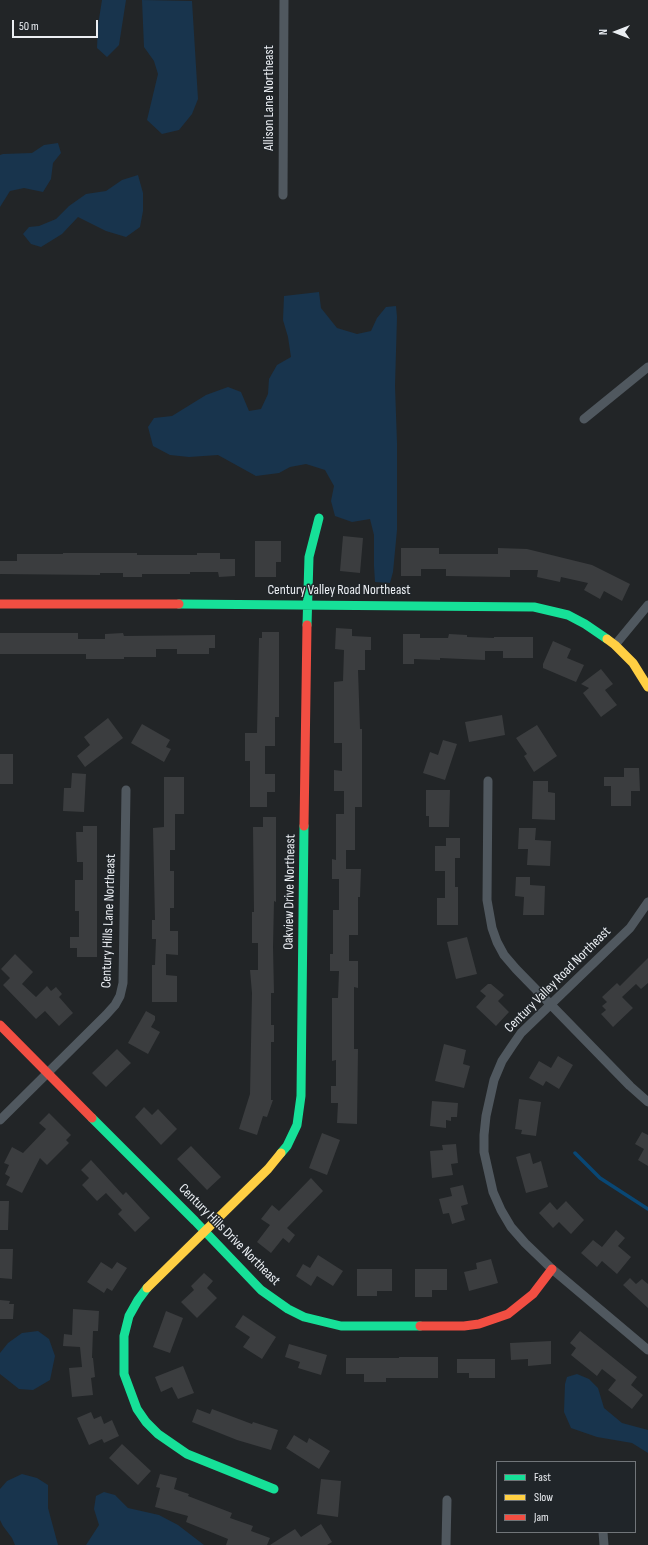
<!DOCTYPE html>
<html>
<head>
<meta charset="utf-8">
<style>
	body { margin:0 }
	#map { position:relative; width:648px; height:1545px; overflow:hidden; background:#222527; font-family:"Sofia Sans Condensed",sans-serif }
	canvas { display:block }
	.legend { position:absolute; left:496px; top:1461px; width:140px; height:72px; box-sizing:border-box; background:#202529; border:1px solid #717579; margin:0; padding:5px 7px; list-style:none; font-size:12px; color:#ebeef2 }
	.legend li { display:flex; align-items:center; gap:8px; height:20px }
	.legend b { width:20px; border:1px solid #717579 }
	.north { position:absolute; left:596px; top:12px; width:40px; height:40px; -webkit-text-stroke:3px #202529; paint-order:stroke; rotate:270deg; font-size:11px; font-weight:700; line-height:16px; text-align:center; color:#ebeef2 }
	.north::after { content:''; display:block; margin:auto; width:14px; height:18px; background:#ebeef2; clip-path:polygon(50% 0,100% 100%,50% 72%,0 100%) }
	.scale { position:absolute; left:12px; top:20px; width:86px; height:18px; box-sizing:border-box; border:2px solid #ebeef2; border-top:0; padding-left:5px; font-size:12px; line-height:14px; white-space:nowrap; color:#ebeef2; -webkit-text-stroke:3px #202529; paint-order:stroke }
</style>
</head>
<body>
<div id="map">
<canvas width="648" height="1545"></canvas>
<ul class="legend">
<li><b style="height:5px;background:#16e098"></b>Fast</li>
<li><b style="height:5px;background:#ffcf43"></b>Slow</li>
<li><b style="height:5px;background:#f24e42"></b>Jam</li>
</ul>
<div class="north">N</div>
<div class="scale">50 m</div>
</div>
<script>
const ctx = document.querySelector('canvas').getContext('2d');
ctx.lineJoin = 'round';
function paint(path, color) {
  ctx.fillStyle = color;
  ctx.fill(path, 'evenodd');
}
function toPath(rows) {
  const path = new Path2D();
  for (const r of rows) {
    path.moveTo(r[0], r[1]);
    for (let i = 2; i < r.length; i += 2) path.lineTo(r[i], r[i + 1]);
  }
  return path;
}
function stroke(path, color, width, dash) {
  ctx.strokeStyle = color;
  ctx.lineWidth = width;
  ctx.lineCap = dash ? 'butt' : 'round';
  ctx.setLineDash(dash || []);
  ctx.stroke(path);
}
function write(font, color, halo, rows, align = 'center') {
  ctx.font = font + ' "Sofia Sans Condensed",sans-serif';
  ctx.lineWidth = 3;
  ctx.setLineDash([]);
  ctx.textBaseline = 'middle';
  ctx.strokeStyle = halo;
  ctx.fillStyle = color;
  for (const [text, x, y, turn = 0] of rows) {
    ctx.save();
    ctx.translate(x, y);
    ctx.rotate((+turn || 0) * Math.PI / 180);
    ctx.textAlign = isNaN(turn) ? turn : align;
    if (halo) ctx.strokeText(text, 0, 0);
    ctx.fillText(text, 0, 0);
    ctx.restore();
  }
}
paint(toPath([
	[102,0,126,0,119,45,107,57,97,48,98,25],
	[142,0,192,1,198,99,192,114,179,130,162,134,147,120,158,74,154,61,144,47],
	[58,143,61,153,53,163,51,179,43,192,24,188,10,191,0,207,0,155,3,154,32,153,44,145],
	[138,175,143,193,143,211,140,227,126,237,106,231,78,217,62,234,41,247,31,244,23,234,29,227,39,226,56,219,69,206,86,194,106,191,122,180],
	[319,292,321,308,337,328,357,334,371,331,377,318,386,307,396,306,397,317,395,386,397,443,397,530,393,572,390,583,375,582,374,566,374,535,370,519,352,522,335,516,331,501,334,486,325,470,306,464,290,467,279,473,256,476,218,455,189,457,170,455,153,446,148,427,154,418,172,416,206,395,228,387,241,392,249,411,261,409,268,394,269,379,277,365,291,357,288,337,283,320,284,296],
	[38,1331,49,1339,55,1356,50,1380,33,1390,19,1389,0,1374,0,1353,8,1343,22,1333],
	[577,1374,589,1379,598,1388,604,1408,622,1423,648,1430,648,1453,632,1443,597,1437,571,1428,564,1412,565,1384,567,1377],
	[22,1474,37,1478,48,1485,48,1508,58,1545,15,1545,12,1538,3,1526,0,1520,0,1489,7,1481],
	[104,1492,115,1495,128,1508,159,1515,178,1525,204,1545,86,1545,99,1525,94,1509,96,1496]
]), '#18344d');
stroke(toPath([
	[575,1153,600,1178,648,1209]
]), '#094774', 3.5);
paint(toPath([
	[343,536,363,538,360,573,340,571],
	[255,541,281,541,281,562,276,562,276,577,255,577],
	[401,548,439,548,439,554,498,554,498,548,527,549,592,565,630,584,622,601,604,591,600,599,584,590,588,583,561,577,560,582,537,577,538,570,510,570,510,577,446,576,446,569,421,569,421,576,401,576],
	[63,553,137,553,137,555,197,555,197,553,220,553,220,559,235,559,235,576,219,577,218,572,190,572,190,574,142,574,142,577,123,577,123,573,100,573,100,575,0,574,0,561,17,561,17,554,63,554],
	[336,628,352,629,352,636,371,637,371,650,365,650,365,670,358,670,360,729,362,729,362,807,355,807,355,850,346,850,346,869,361,869,360,897,358,897,358,935,349,935,349,961,358,961,358,988,354,987,354,1049,358,1049,357,1124,337,1123,338,1103,331,1103,331,1086,336,1086,336,1060,332,1061,332,998,338,998,339,971,330,971,330,954,333,954,333,910,339,910,339,879,332,879,332,859,336,860,336,814,344,814,344,791,334,791,334,770,342,771,342,743,334,743,334,682,343,681,344,650,335,649],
	[262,632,279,632,279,717,275,717,275,746,265,746,265,774,275,774,275,792,267,792,267,807,250,807,250,761,245,761,245,733,257,733,259,638,262,638],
	[0,633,78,633,78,639,105,639,105,634,123,633,124,636,215,635,215,648,209,648,209,654,177,654,177,649,156,649,156,657,124,657,124,659,86,659,86,654,0,654],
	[403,634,420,634,420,638,448,638,449,634,467,635,467,637,494,638,494,637,533,637,533,658,503,658,503,651,485,651,485,660,440,658,440,660,414,659,414,664,403,664],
	[553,641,571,649,567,658,584,665,576,682,543,668,543,664],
	[601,669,613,684,605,690,617,705,601,717,583,693,589,688,581,684],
	[502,715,505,735,469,742,465,722],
	[108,718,123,738,85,767,77,756,90,745,84,737],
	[142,724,170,740,166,747,171,749,164,762,131,743],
	[537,725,557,756,534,772,524,756,527,754,516,738],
	[443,740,457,744,445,780,423,773,430,752,438,755],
	[0,754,13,754,13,784,0,784],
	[624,768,639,768,640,791,631,791,631,806,611,806,611,786,604,786,604,777,624,777],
	[72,773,86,774,84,812,63,811,64,788,71,788],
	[164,777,184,777,184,814,175,814,175,850,170,850,170,871,174,871,174,908,170,908,170,931,178,931,178,955,166,954,166,975,177,976,177,1002,152,1002,152,965,155,965,156,939,152,939,152,920,155,920,153,828,164,827],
	[533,781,548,781,548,792,555,793,555,820,532,819],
	[426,790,450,790,449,827,429,827,429,816,426,816],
	[263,817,276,817,276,902,274,901,273,947,274,993,271,993,271,1025,274,1025,274,1042,271,1042,271,1100,273,1100,267,1117,263,1116,257,1135,239,1129,250,1094,252,993,250,970,258,970,258,943,252,943,252,912,254,912,253,827,263,827],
	[83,826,97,826,97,957,77,957,77,948,70,948,70,937,79,937,79,911,75,911,75,880,83,880,83,862,77,862,76,832,83,832],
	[519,828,536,828,535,840,551,841,550,866,527,865,528,849,518,849],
	[446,838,460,838,460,858,455,858,455,887,458,887,458,925,437,925,437,898,445,898,445,871,435,871,435,846,446,846],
	[516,877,530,877,530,885,545,886,544,915,523,915,524,897,515,896],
	[467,937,477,974,456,979,447,942],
	[15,954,33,972,22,984,36,997,47,986,51,991,56,987,62,994,59,997,73,1013,59,1026,45,1011,36,1019,3,985,10,978,1,969],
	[648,958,648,983,641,989,636,984,622,997,633,1008,613,1027,601,1014,606,1010,602,1006,607,1002,602,997,617,983,620,986],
	[488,984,491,984,504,995,498,1001,509,1012,496,1026,476,1007,486,996,480,991],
	[146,1011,155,1016,155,1020,151,1027,160,1032,148,1054,128,1043],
	[444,1044,466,1050,463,1064,470,1066,464,1088,435,1081],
	[117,1049,131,1063,106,1087,92,1073],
	[558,1056,573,1065,559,1089,546,1081,543,1086,529,1078,539,1061,551,1068],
	[519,1099,541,1102,536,1136,521,1134,522,1130,515,1129],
	[432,1101,458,1103,457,1117,451,1117,451,1121,446,1120,446,1128,430,1126],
	[144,1107,152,1115,158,1109,177,1129,161,1145,135,1117],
	[49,1113,71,1135,66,1140,69,1143,47,1165,40,1158,22,1193,6,1185,10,1177,5,1174,9,1165,4,1163,12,1147,23,1153,46,1129,39,1123],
	[642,1132,648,1135,648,1166,638,1160,644,1149,635,1144],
	[322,1133,340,1140,327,1175,309,1168],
	[456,1144,458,1163,451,1164,453,1175,432,1178,430,1151,443,1150,442,1145],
	[191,1146,221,1177,207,1190,177,1159],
	[530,1153,533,1164,541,1161,548,1187,526,1193,516,1157],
	[91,1160,123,1195,126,1192,150,1218,135,1232,118,1214,122,1210,106,1193,97,1201,82,1185,89,1178,81,1170],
	[311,1178,323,1191,287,1228,295,1235,289,1243,283,1238,271,1253,257,1242,270,1225,261,1219,272,1205,279,1211],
	[463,1185,468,1204,461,1206,465,1220,452,1224,449,1213,443,1214,439,1199,452,1196,450,1188],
	[0,1201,9,1201,8,1230,0,1230],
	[566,1201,584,1220,571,1234,559,1222,553,1228,539,1213,550,1202,557,1210],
	[616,1230,625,1238,618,1246,631,1257,617,1274,602,1261,597,1267,581,1253,593,1240,602,1247],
	[0,1249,13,1249,12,1279,0,1278],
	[318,1255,343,1271,333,1286,317,1276,311,1286,296,1276,303,1264,310,1268],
	[491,1259,498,1283,469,1291,464,1272,477,1269,476,1263],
	[101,1262,112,1269,117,1262,127,1268,112,1291,107,1288,104,1293,87,1282],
	[357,1269,392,1269,392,1291,377,1291,377,1296,357,1296],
	[415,1269,447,1269,447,1290,432,1290,432,1297,415,1297],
	[204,1273,213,1281,207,1288,217,1298,197,1318,181,1302,194,1290,191,1286],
	[630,1278,636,1284,642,1279,648,1284,648,1308,623,1285],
	[0,1300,10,1301,9,1304,14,1304,13,1319,0,1319],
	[73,1309,99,1311,98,1331,93,1331,92,1358,93,1358,95,1377,91,1378,93,1395,72,1397,69,1368,82,1367,80,1347,63,1346,64,1334,72,1335],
	[166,1311,183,1318,170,1353,153,1347],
	[243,1315,276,1337,262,1359,243,1347,250,1337,235,1327],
	[580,1331,637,1377,631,1385,643,1395,632,1409,608,1390,616,1380,602,1369,597,1376,571,1355,576,1348,570,1343],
	[551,1341,551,1364,528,1366,528,1359,511,1360,510,1343],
	[289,1344,327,1355,321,1375,298,1368,300,1362,285,1357],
	[399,1357,438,1357,438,1378,386,1378,386,1382,364,1382,364,1374,346,1374,346,1358,399,1358],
	[457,1359,495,1359,495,1378,469,1378,469,1373,457,1373],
	[183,1366,194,1393,178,1399,172,1387,161,1392,155,1377],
	[197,1409,210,1414,212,1409,252,1424,253,1422,278,1430,271,1450,237,1440,192,1422],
	[91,1412,94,1419,101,1416,104,1424,112,1420,119,1436,104,1443,102,1439,89,1445,77,1418],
	[294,1435,307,1443,309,1438,330,1451,319,1469,286,1448],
	[122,1444,151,1471,138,1485,109,1458],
	[160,1474,177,1478,174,1489,189,1494,188,1496,232,1513,230,1518,253,1526,251,1531,270,1538,267,1545,226,1545,228,1539,186,1522,188,1516,155,1507,160,1488,156,1487],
	[321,1479,341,1481,338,1517,317,1514],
	[321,1524,332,1542,327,1545,270,1545,295,1529,301,1537]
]), '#3b3d3f');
stroke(toPath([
	[283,195,284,0],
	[584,419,648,367],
	[615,645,648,605],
	[488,781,487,900,492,928,497,942,504,955,516,969,630,1086,648,1102],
	[648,902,630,928,521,1033,512,1046,502,1061,494,1080,486,1116,484,1135,484,1152,493,1192,501,1210,511,1227,525,1243,552,1269,648,1350],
	[0,1120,106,1015,115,1005,120,996,123,983,126,790],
	[603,1532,604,1545],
	[446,1545,447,1500]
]), '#50585f', 9);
stroke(toPath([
	[179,604,534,607,568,615,585,624,607,639],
	[307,625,309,557,319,518],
	[92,1118,195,1221,261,1290,288,1309,304,1317,341,1326,420,1326],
	[281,1153,287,1146,297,1125,301,1096,304,826],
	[147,1288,138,1300,129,1316,124,1336,124,1374,137,1409,146,1422,158,1434,187,1454,274,1489]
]), '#16e098', 9);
stroke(toPath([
	[607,639,615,645,633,663,648,687],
	[147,1288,268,1169,281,1153]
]), '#ffcf43', 9);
stroke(toPath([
	[0,604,179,604],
	[304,826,307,625],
	[0,1025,92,1118],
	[420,1326,464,1326,479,1324,508,1314,533,1294,552,1269]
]), '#f24e42', 9);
write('14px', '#ebeef2', '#202529', [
	["Allison Lane Northeast",269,98,-90],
	["Century Valley Road Northeast",339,590],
	["Oakview Drive Northeast",290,892,-89],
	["Century Hills Lane Northeast",109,921,-88],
	["Century Valley Road Northeast",558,980,-45],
	["Century Hills Drive Northeast",229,1235,45]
]);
</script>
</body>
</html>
